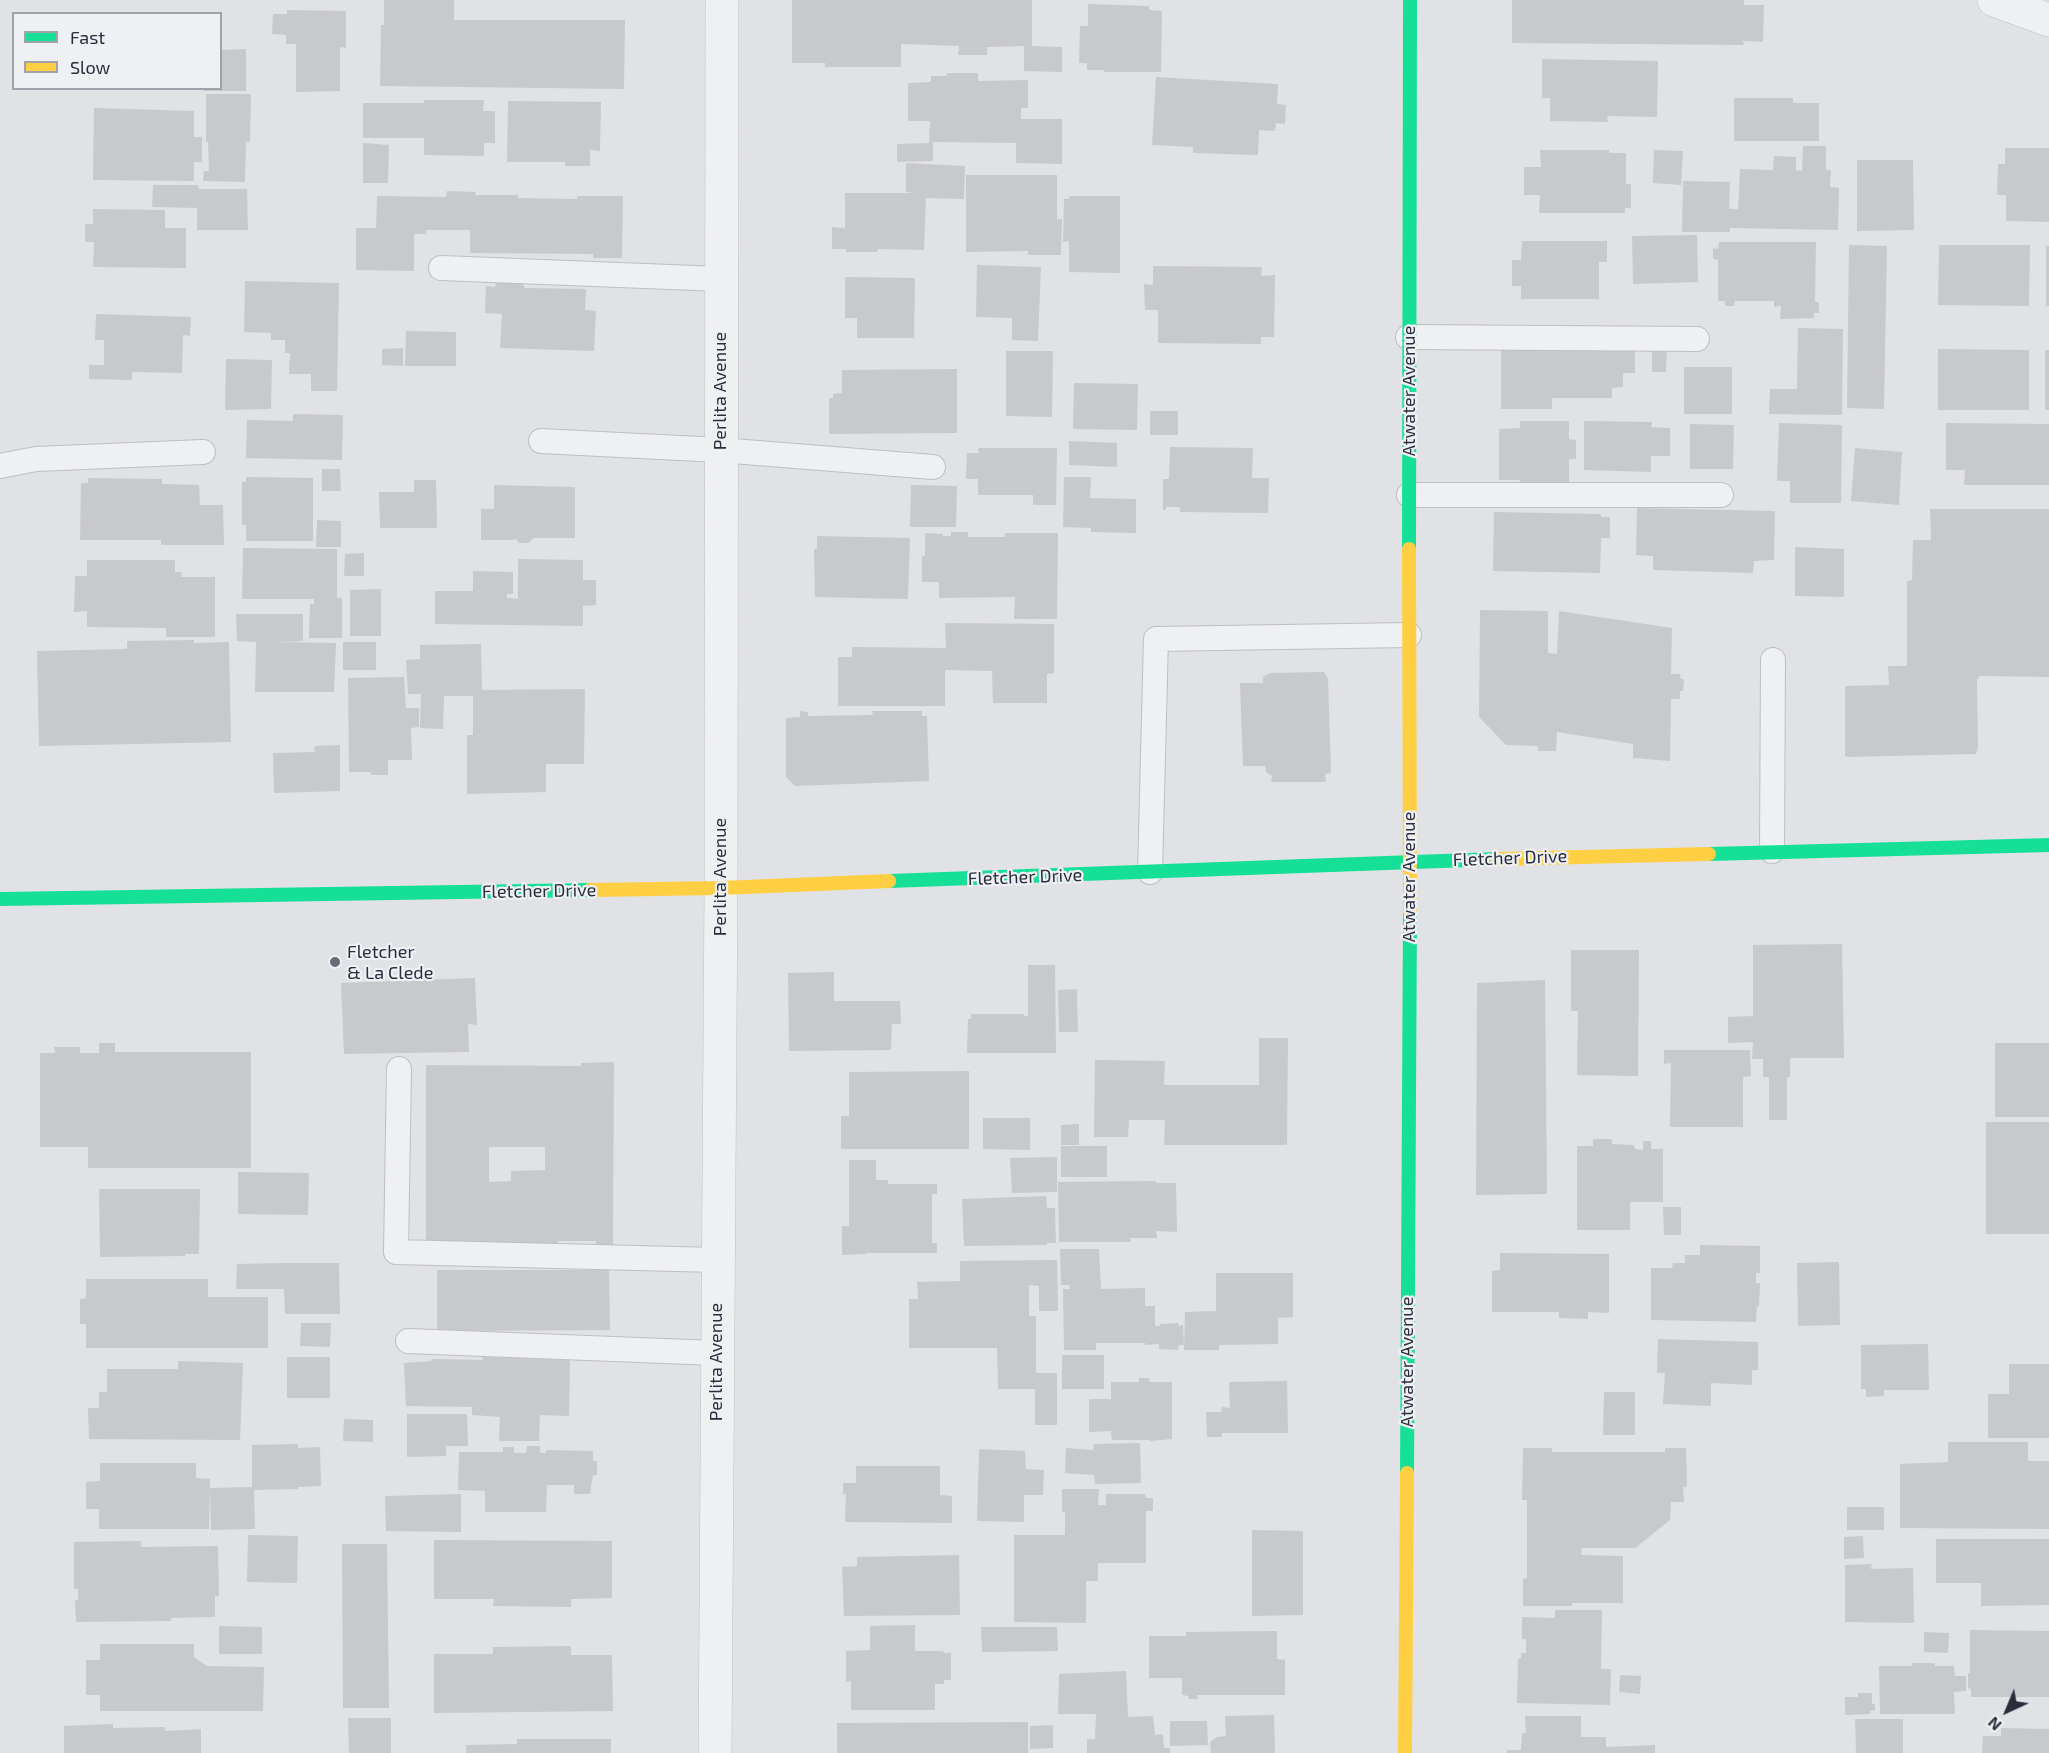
<!DOCTYPE html>
<html>
<head>
<meta charset="utf-8">
<style>
	body { margin:0 }
	#map { position:relative; width:2049px; height:1753px; overflow:hidden; background:#e1e2e5; font-family:"Exo 2",sans-serif }
	canvas { display:block }
	.legend { position:absolute; left:12px; top:12px; width:210px; height:78px; box-sizing:border-box; background:#eef0f4; border:2px solid #9fa2aa; margin:0; padding:8px 10px; list-style:none; font-size:18px; color:#292d3c }
	.legend li { display:flex; align-items:center; gap:12px; height:30px }
	.legend b { width:30px; border:2px solid #9fa2aa }
	.north { position:absolute; left:1977px; top:1681px; width:60px; height:60px; -webkit-text-stroke:4px #eef0f4; paint-order:stroke; rotate:224deg; font-size:16px; font-weight:700; line-height:24px; text-align:center; color:#292d3c }
	.north::after { content:''; display:block; margin:auto; width:21px; height:27px; background:#292d3c; clip-path:polygon(50% 0,100% 100%,50% 72%,0 100%) }
</style>
</head>
<body>
<div id="map">
<canvas width="2049" height="1753"></canvas>
<ul class="legend">
<li><b style="height:8px;background:#16e098"></b>Fast</li>
<li><b style="height:8px;background:#ffcf43"></b>Slow</li>
</ul>
<div class="north">N</div>
</div>
<script>
const ctx = document.querySelector('canvas').getContext('2d');
ctx.lineJoin = 'round';
function paint(path, color) {
  ctx.fillStyle = color;
  ctx.fill(path, 'evenodd');
}
function toPath(rows) {
  const path = new Path2D();
  for (const r of rows) {
    path.moveTo(r[0], r[1]);
    for (let i = 2; i < r.length; i += 2) path.lineTo(r[i], r[i + 1]);
  }
  return path;
}
function stroke(path, color, width, dash) {
  ctx.strokeStyle = color;
  ctx.lineWidth = width;
  ctx.lineCap = dash ? 'butt' : 'round';
  ctx.setLineDash(dash || []);
  ctx.stroke(path);
}
function write(font, color, halo, rows, align = 'center') {
  ctx.font = font + ' "Exo 2",sans-serif';
  ctx.lineWidth = 4.5;
  ctx.setLineDash([]);
  ctx.textBaseline = 'middle';
  ctx.strokeStyle = halo;
  ctx.fillStyle = color;
  for (const [text, x, y, turn = 0] of rows) {
    ctx.save();
    ctx.translate(x, y);
    ctx.rotate((+turn || 0) * Math.PI / 180);
    ctx.textAlign = isNaN(turn) ? turn : align;
    if (halo) ctx.strokeText(text, 0, 0);
    ctx.fillText(text, 0, 0);
    ctx.restore();
  }
}
paint(toPath([
	[384,0,454,0,454,20,625,20,624,89,380,86,381,25,384,25],
	[792,0,1032,0,1032,46,1062,47,1062,72,1024,71,1024,46,987,47,987,55,958,55,959,46,901,44,901,67,825,67,825,63,792,63],
	[1512,0,1744,0,1744,5,1764,5,1763,42,1743,41,1744,45,1512,43],
	[1088,4,1149,6,1149,10,1162,11,1161,72,1104,72,1104,70,1087,70,1087,63,1079,63,1080,26,1088,26],
	[287,10,346,11,346,48,340,47,340,91,296,92,296,44,286,44,286,35,272,34,273,14,287,14],
	[246,49,246,91,204,91,204,88,220,88,220,50],
	[1542,59,1658,61,1657,117,1607,116,1608,122,1550,121,1550,98,1542,98],
	[947,73,978,73,978,81,1028,80,1028,108,1021,108,1021,119,1062,119,1062,164,1016,163,1016,143,933,142,933,161,897,162,897,144,929,143,930,121,908,121,908,83,931,82,931,76,947,76],
	[1156,77,1278,84,1277,104,1286,105,1285,124,1276,123,1275,131,1259,130,1258,155,1193,153,1193,147,1152,145],
	[206,94,251,94,250,142,246,142,245,182,203,181,204,171,209,171,208,142,206,142],
	[1734,98,1793,98,1793,103,1819,103,1819,141,1734,141],
	[424,100,484,100,483,111,495,111,495,143,484,143,484,156,424,155,424,138,363,138,363,103,424,103],
	[508,101,601,102,600,151,590,150,590,166,565,166,565,162,507,162],
	[94,108,194,111,194,137,202,137,202,162,194,162,194,181,93,180],
	[363,143,389,145,388,183,363,183],
	[1803,146,1826,146,1826,170,1831,170,1830,187,1839,188,1838,230,1730,228,1730,232,1682,232,1683,181,1730,182,1729,209,1738,209,1740,169,1773,170,1774,156,1796,157,1796,170,1802,171],
	[2005,148,2049,148,2049,222,2006,221,2006,195,1997,195,1998,164,2005,164],
	[1540,150,1609,150,1609,153,1626,153,1626,184,1631,184,1631,208,1625,208,1625,213,1539,213,1540,195,1524,195,1524,167,1541,167],
	[1654,150,1683,151,1681,185,1653,183],
	[1857,160,1913,160,1914,230,1857,231],
	[906,163,965,166,964,199,926,198,924,250,878,249,877,252,846,252,846,249,832,249,832,227,845,228,845,193,915,193,906,192],
	[966,175,1057,175,1057,220,1062,219,1061,255,1028,255,1028,251,966,252],
	[153,185,198,185,199,189,247,189,248,230,197,230,197,208,152,207],
	[447,191,476,192,475,195,518,195,518,198,577,199,577,196,623,196,622,258,593,258,593,254,470,253,470,230,426,230,426,234,414,234,414,271,356,270,356,228,376,228,377,196,446,197],
	[1069,196,1120,196,1120,273,1069,272,1069,241,1063,242,1064,199,1069,199],
	[93,209,165,210,165,228,186,228,186,268,93,267,94,242,85,242,85,224,93,224],
	[1697,235,1698,282,1633,284,1632,236],
	[1522,241,1607,241,1607,262,1599,262,1599,299,1521,299,1521,286,1512,286,1512,260,1521,260],
	[1719,242,1816,242,1815,302,1819,302,1819,313,1814,313,1814,318,1780,319,1781,306,1774,307,1774,301,1735,301,1734,306,1725,306,1725,301,1718,301,1718,260,1713,259,1713,248,1718,249],
	[1849,245,1887,246,1884,409,1847,408],
	[1939,245,2030,245,2029,306,1938,305],
	[2046,246,2049,246,2049,306,2046,306],
	[977,265,1041,267,1038,341,1012,340,1012,318,976,317],
	[1153,266,1262,267,1261,276,1275,275,1274,337,1261,337,1261,344,1158,343,1158,310,1145,310,1144,284,1153,285],
	[845,277,915,278,914,338,857,338,857,318,845,318],
	[245,281,339,283,337,391,311,391,311,374,289,374,290,353,285,353,285,340,271,340,271,333,244,332],
	[496,282,522,283,525,288,586,289,585,310,596,311,594,351,500,348,502,314,485,313,486,286,495,287],
	[96,314,191,317,190,336,183,335,182,373,132,372,132,380,89,379,89,365,104,365,104,340,95,340],
	[1798,328,1843,329,1842,415,1769,414,1770,389,1797,389],
	[406,331,456,332,456,366,405,366],
	[1501,343,1635,344,1635,373,1623,373,1623,387,1612,388,1612,398,1552,398,1552,409,1501,409],
	[1652,346,1667,346,1666,372,1652,372],
	[403,348,403,366,382,365,382,349],
	[1938,349,2029,350,2029,410,1938,410],
	[2045,350,2049,350,2049,410,2045,410],
	[1006,351,1053,351,1052,417,1006,416],
	[226,359,272,360,271,409,225,410],
	[1684,367,1732,367,1732,414,1684,414],
	[957,369,957,433,829,434,829,398,833,398,833,394,842,393,842,370],
	[1074,383,1138,384,1137,430,1073,429],
	[1150,411,1178,411,1178,435,1150,435],
	[293,414,343,415,342,460,246,458,247,420,293,421],
	[1520,421,1569,421,1569,439,1576,440,1576,459,1569,459,1569,489,1519,489,1520,480,1499,480,1499,429,1520,428],
	[1584,421,1652,422,1651,427,1670,428,1670,456,1651,456,1651,472,1584,470],
	[1779,423,1842,425,1841,503,1790,503,1790,481,1777,481],
	[1946,423,2049,424,2049,485,1964,485,1965,470,1946,470],
	[1690,424,1734,425,1733,469,1690,469],
	[1069,441,1117,443,1117,467,1069,465],
	[1170,447,1253,448,1252,478,1269,478,1268,513,1180,512,1180,507,1166,507,1166,510,1163,510,1163,479,1169,479],
	[978,448,1057,448,1056,505,1033,505,1033,495,978,495,978,479,966,479,967,453,979,453],
	[1855,448,1902,452,1899,505,1851,501],
	[322,469,340,469,341,491,322,491],
	[246,477,313,478,313,541,246,541,246,525,242,525,242,482,246,482],
	[1064,477,1091,477,1090,498,1136,499,1136,533,1091,532,1091,528,1063,527],
	[88,478,162,479,162,484,199,485,200,505,223,505,224,545,161,545,161,540,80,540,81,483,88,483],
	[414,480,436,480,437,528,380,528,379,492,414,492],
	[494,485,575,487,575,538,533,538,529,543,519,543,515,538,514,540,481,540,481,509,494,509],
	[911,485,957,486,956,527,910,527],
	[1637,508,1775,511,1774,560,1754,561,1753,573,1653,570,1653,556,1636,555],
	[1930,509,2049,509,2049,677,1980,676,1977,680,1978,747,1976,754,1848,757,1845,756,1845,686,1889,685,1888,666,1907,666,1907,581,1912,580,1913,540,1931,540],
	[1494,512,1601,514,1601,517,1610,517,1610,538,1601,538,1600,573,1493,571],
	[317,520,341,521,341,547,316,547],
	[951,532,968,532,968,537,1005,537,1005,533,1058,533,1057,619,1014,619,1015,597,939,598,939,582,922,582,922,556,925,556,925,533,943,534,943,536,951,536],
	[817,536,910,538,908,599,815,597,814,549,817,549],
	[1795,547,1844,549,1844,597,1795,596],
	[243,548,337,549,337,598,342,598,342,638,309,638,310,604,314,604,314,599,242,599],
	[364,553,364,576,344,576,345,554],
	[518,559,583,560,583,580,596,580,596,605,583,606,583,626,435,624,435,591,473,591,473,571,513,572,513,594,507,594,507,598,518,599],
	[87,560,175,560,175,572,182,572,181,577,215,577,215,637,166,637,166,628,87,627,87,611,74,612,75,576,87,576],
	[381,589,381,636,350,636,350,590],
	[1480,610,1548,611,1548,653,1557,654,1559,611,1672,628,1671,674,1680,674,1681,679,1684,679,1683,691,1680,691,1680,699,1671,699,1670,761,1633,758,1633,744,1557,732,1556,751,1538,751,1538,746,1506,745,1479,717],
	[236,614,303,614,303,641,275,642,336,643,334,692,255,692,256,642,237,641],
	[945,623,1054,624,1054,673,1047,674,1047,703,993,703,992,671,945,670,945,706,838,706,838,657,852,657,852,647,946,648],
	[194,640,194,643,229,642,231,742,39,746,37,651,127,649,127,641],
	[343,642,376,642,376,670,343,670],
	[481,644,482,690,585,689,584,764,546,764,546,792,467,794,467,735,473,735,473,696,444,696,443,729,420,728,421,694,408,694,406,660,420,659,420,645],
	[1324,672,1328,679,1331,773,1325,774,1326,782,1271,782,1272,776,1266,772,1265,766,1243,766,1240,683,1263,683,1263,677,1270,673],
	[404,677,406,708,419,708,419,727,411,728,412,760,388,760,388,775,371,775,371,772,349,772,348,678],
	[800,711,808,712,808,716,873,715,872,711,922,711,922,716,927,716,929,781,795,786,786,777,786,718,800,717],
	[340,745,340,791,274,793,273,753,315,752,314,746],
	[1842,944,1844,1058,1790,1058,1790,1077,1787,1077,1787,1120,1769,1120,1769,1077,1763,1077,1763,1059,1752,1059,1753,1042,1728,1043,1728,1017,1753,1016,1753,945],
	[1571,950,1639,950,1638,1076,1577,1075,1578,1011,1571,1011],
	[1028,965,1055,965,1056,1053,967,1053,968,1019,971,1019,971,1014,1024,1014,1024,1016,1028,1016],
	[834,972,834,1001,900,1001,901,1024,892,1024,891,1050,789,1051,788,973],
	[475,978,477,1025,468,1024,469,1052,344,1054,341,983],
	[1545,980,1547,1194,1476,1195,1477,983],
	[1077,989,1078,1032,1059,1032,1058,990],
	[1259,1038,1288,1038,1287,1145,1164,1145,1165,1120,1129,1120,1128,1137,1094,1137,1095,1060,1165,1061,1164,1085,1259,1085],
	[99,1043,115,1043,115,1052,251,1052,251,1168,88,1168,88,1147,40,1147,40,1053,55,1053,54,1047,80,1047,80,1053,99,1053],
	[1995,1043,2049,1043,2049,1117,1995,1117],
	[1664,1050,1750,1050,1751,1076,1743,1077,1743,1127,1670,1127,1671,1063,1664,1064],
	[614,1062,613,1245,596,1245,596,1241,558,1241,558,1248,426,1247,426,1065,581,1066,581,1063],
	[489,1147,545,1147,545,1170,511,1171,511,1181,489,1182],
	[969,1071,969,1149,841,1149,841,1116,849,1116,849,1072],
	[983,1118,1030,1118,1030,1150,983,1149],
	[1986,1122,2049,1122,2049,1234,1986,1234],
	[1079,1124,1079,1145,1061,1145,1061,1125],
	[1593,1139,1612,1139,1612,1144,1634,1145,1635,1149,1643,1150,1643,1141,1651,1141,1651,1149,1663,1149,1663,1202,1630,1202,1630,1230,1577,1230,1577,1146,1593,1146],
	[1061,1146,1107,1146,1107,1177,1061,1177],
	[1057,1157,1057,1192,1012,1193,1010,1158],
	[849,1160,876,1160,876,1180,888,1180,888,1184,937,1184,937,1194,932,1194,932,1243,937,1243,937,1253,866,1253,866,1254,842,1255,842,1226,849,1226],
	[238,1172,309,1173,308,1215,238,1214],
	[1156,1181,1156,1183,1176,1183,1177,1232,1156,1231,1157,1238,1130,1238,1131,1242,1059,1242,1058,1182],
	[99,1189,200,1189,199,1254,185,1254,185,1256,100,1257],
	[1046,1196,1047,1208,1055,1208,1056,1243,1047,1243,1047,1245,964,1246,962,1199],
	[1663,1207,1681,1207,1681,1235,1664,1235],
	[1700,1245,1760,1246,1760,1273,1756,1273,1756,1283,1760,1283,1759,1306,1757,1306,1756,1322,1651,1320,1651,1268,1672,1268,1673,1263,1685,1263,1685,1255,1700,1255],
	[1060,1249,1099,1249,1101,1289,1145,1288,1145,1306,1155,1306,1155,1326,1160,1326,1160,1324,1178,1323,1179,1326,1183,1325,1184,1345,1179,1345,1178,1350,1159,1349,1159,1344,1145,1345,1145,1343,1096,1343,1096,1350,1064,1350,1063,1289,1070,1289,1069,1285,1061,1285],
	[1500,1253,1609,1254,1609,1313,1588,1312,1588,1319,1559,1318,1559,1312,1492,1312,1492,1271,1500,1270],
	[1057,1260,1058,1311,1039,1311,1039,1286,1029,1285,1029,1316,1036,1316,1036,1373,1057,1373,1057,1425,1035,1425,1035,1389,998,1389,997,1348,909,1348,909,1299,918,1299,917,1282,960,1281,960,1261],
	[1839,1262,1840,1325,1798,1326,1797,1263],
	[285,1263,339,1263,340,1314,285,1314,284,1289,236,1289,237,1264],
	[437,1270,609,1270,610,1330,437,1331],
	[1216,1273,1293,1273,1293,1317,1278,1318,1278,1344,1219,1345,1219,1350,1184,1350,1185,1312,1216,1311],
	[86,1279,208,1279,208,1297,268,1297,268,1348,86,1348,86,1324,80,1324,80,1299,86,1298],
	[301,1323,331,1323,330,1347,300,1346],
	[1658,1339,1758,1342,1758,1370,1752,1370,1752,1385,1711,1383,1711,1406,1663,1404,1665,1373,1657,1373],
	[1928,1344,1929,1390,1884,1390,1884,1396,1866,1397,1866,1389,1861,1389,1861,1345],
	[1062,1355,1104,1355,1104,1389,1062,1389],
	[287,1357,330,1357,330,1398,287,1398],
	[482,1357,570,1360,569,1416,540,1415,539,1441,499,1441,500,1417,472,1415,472,1407,406,1406,404,1363,431,1361,432,1359,483,1360],
	[178,1361,243,1363,240,1440,89,1439,88,1408,99,1408,99,1392,107,1392,107,1369,178,1369],
	[2009,1364,2049,1364,2049,1438,1988,1438,1988,1394,2009,1394],
	[1139,1378,1149,1378,1150,1382,1172,1382,1172,1439,1150,1441,1150,1440,1112,1440,1111,1431,1089,1432,1089,1399,1111,1399,1111,1382,1139,1382],
	[1287,1381,1288,1433,1222,1433,1222,1437,1207,1437,1206,1412,1221,1412,1222,1407,1230,1408,1229,1382],
	[1604,1392,1635,1392,1635,1435,1603,1435],
	[407,1414,467,1414,468,1446,446,1446,446,1456,407,1457],
	[344,1419,373,1420,373,1442,343,1441],
	[1948,1442,2028,1442,2028,1461,2049,1461,2049,1529,1900,1528,1900,1464,1948,1462],
	[1140,1443,1141,1483,1095,1484,1094,1475,1065,1473,1066,1448,1093,1450,1094,1444],
	[298,1444,298,1448,320,1447,321,1486,298,1487,298,1489,254,1490,255,1529,211,1530,210,1488,252,1487,252,1445],
	[527,1446,540,1446,540,1453,546,1453,546,1450,593,1451,593,1461,597,1461,597,1475,593,1475,590,1494,574,1494,574,1485,547,1485,546,1512,485,1512,485,1491,458,1490,459,1452,503,1452,503,1447,514,1447,514,1453,526,1453],
	[1523,1448,1552,1448,1552,1452,1665,1452,1665,1448,1686,1448,1687,1487,1683,1487,1684,1502,1671,1502,1670,1520,1635,1548,1582,1548,1581,1555,1623,1556,1623,1603,1572,1603,1572,1606,1523,1606,1523,1579,1527,1578,1527,1500,1522,1500],
	[979,1449,1025,1451,1026,1469,1044,1470,1043,1495,1024,1495,1024,1522,977,1521],
	[100,1463,196,1463,196,1478,210,1479,209,1529,99,1529,99,1509,86,1509,86,1482,100,1481],
	[856,1466,940,1466,940,1495,952,1496,952,1523,845,1522,846,1494,843,1494,843,1483,856,1483],
	[1062,1489,1099,1489,1098,1505,1106,1505,1106,1494,1145,1494,1146,1498,1153,1498,1153,1511,1146,1511,1146,1563,1098,1563,1098,1581,1086,1581,1086,1623,1014,1622,1014,1535,1065,1535,1065,1512,1062,1512],
	[461,1494,461,1532,386,1531,385,1496],
	[1847,1507,1884,1507,1884,1530,1847,1530],
	[1252,1530,1303,1531,1303,1615,1252,1616],
	[248,1535,298,1536,297,1583,247,1582],
	[1863,1536,1864,1558,1844,1559,1844,1537],
	[1936,1539,2049,1539,2049,1605,1981,1606,1981,1583,1936,1583],
	[434,1540,612,1541,612,1598,571,1599,571,1607,493,1606,494,1599,434,1599],
	[141,1541,141,1547,218,1546,219,1596,215,1596,215,1617,171,1618,171,1621,76,1622,75,1600,78,1600,78,1589,74,1589,74,1542],
	[342,1544,387,1544,389,1708,343,1708],
	[959,1555,960,1615,844,1616,842,1567,857,1566,857,1557],
	[1872,1564,1871,1569,1913,1568,1914,1623,1845,1622,1845,1565],
	[1555,1610,1602,1610,1601,1669,1611,1669,1610,1705,1517,1703,1518,1659,1521,1658,1521,1653,1526,1653,1526,1639,1522,1639,1522,1617,1555,1618],
	[915,1625,915,1651,944,1651,943,1653,951,1653,951,1680,944,1680,944,1684,935,1684,935,1710,851,1710,851,1681,846,1682,846,1651,870,1650,870,1626],
	[219,1626,262,1627,262,1654,219,1654],
	[981,1627,1057,1627,1058,1651,982,1652],
	[1970,1630,2049,1631,2049,1697,1971,1697,1971,1689,1968,1688,1968,1673,1970,1673],
	[1277,1631,1277,1659,1285,1660,1285,1695,1197,1695,1198,1699,1189,1699,1188,1696,1182,1695,1182,1678,1149,1678,1149,1636,1186,1636,1186,1632],
	[1924,1632,1949,1633,1948,1653,1924,1652],
	[100,1644,194,1644,194,1657,207,1666,264,1667,263,1711,100,1711,100,1695,86,1695,86,1660,100,1660],
	[571,1646,571,1655,612,1655,613,1711,434,1713,434,1654,493,1654,493,1647],
	[1912,1663,1935,1663,1935,1666,1954,1666,1955,1676,1966,1676,1966,1691,1954,1692,1955,1714,1880,1714,1879,1666,1912,1666],
	[1126,1671,1128,1717,1153,1716,1155,1735,1163,1734,1164,1748,1170,1748,1170,1753,1087,1753,1087,1739,1095,1739,1096,1714,1058,1714,1059,1674],
	[1620,1675,1641,1676,1640,1694,1619,1692],
	[1858,1693,1872,1693,1872,1704,1875,1704,1875,1710,1870,1711,1870,1714,1845,1715,1845,1697,1858,1697],
	[1274,1715,1275,1753,1211,1753,1210,1742,1217,1737,1226,1736,1225,1716],
	[1525,1716,1581,1716,1581,1737,1606,1737,1606,1747,1655,1745,1655,1753,1507,1753,1507,1750,1521,1750,1522,1733,1526,1733],
	[348,1718,391,1718,391,1753,349,1753],
	[1855,1719,1903,1719,1903,1753,1856,1753],
	[1170,1721,1207,1721,1208,1745,1170,1746],
	[1028,1722,1028,1753,837,1753,837,1723],
	[113,1724,113,1728,165,1727,165,1731,201,1729,201,1753,64,1753,64,1726],
	[1053,1725,1053,1748,1030,1749,1030,1726],
	[2001,1728,2049,1729,2049,1753,1982,1753,1983,1736,2001,1736],
	[517,1739,611,1739,611,1753,466,1753,466,1745,517,1744]
]), '#c8c9cd');
const lane = toPath([
	[441,268,721,279],
	[1408,337,1697,339],
	[541,441,720,450,933,467],
	[0,466,36,459,203,452],
	[1409,495,1721,495],
	[1772,851,1773,660],
	[1150,872,1156,639,1409,635],
	[399,1069,396,1252,717,1260],
	[408,1341,716,1353]
]);
const street = toPath([
	[1994,0,2049,20],
	[715,1753,721,888,722,0]
]);
stroke(lane, '#bebfc2', 26);
stroke(street, '#bebfc2', 34);
stroke(lane, '#eff0f2', 24);
stroke(street, '#eff0f2', 33);
stroke(toPath([
	[1409,549,1410,0],
	[1709,854,2049,845],
	[889,881,1497,859],
	[0,899,590,890],
	[1407,1473,1410,912]
]), '#16e098', 14);
stroke(toPath([
	[1409,549,1410,912],
	[1497,859,1709,854],
	[590,890,721,888,889,881],
	[1405,1753,1407,1473]
]), '#ffcf43', 14);
for (const [x, y, r, color] of [
	[335,962,6,"#696c77"]
]) {
  const dot = new Path2D();
  dot.arc(x, y, r, 0, 2 * Math.PI);
  ctx.fillStyle = color;
  ctx.fill(dot);
  stroke(dot, '#eef0f4', 2);
}
write('18px', '#292d3c', '#eef0f4', [
	["Perlita Avenue",720,391,-90],
	["Atwater Avenue",1409,391,-90],
	["Fletcher Drive",1510,858,-2],
	["Perlita Avenue",720,877,-90],
	["Fletcher Drive",1025,877,-2],
	["Atwater Avenue",1409,877,-90],
	["Fletcher Drive",539,891,-1],
	["Perlita Avenue",716,1362,-90],
	["Atwater Avenue",1407,1362,-90]
]);
write('18px', '#292d3c', '#eef0f4', [
	["Fletcher",347,952],
	["& La Clede",347,973]
], 'left');
</script>
</body>
</html>
